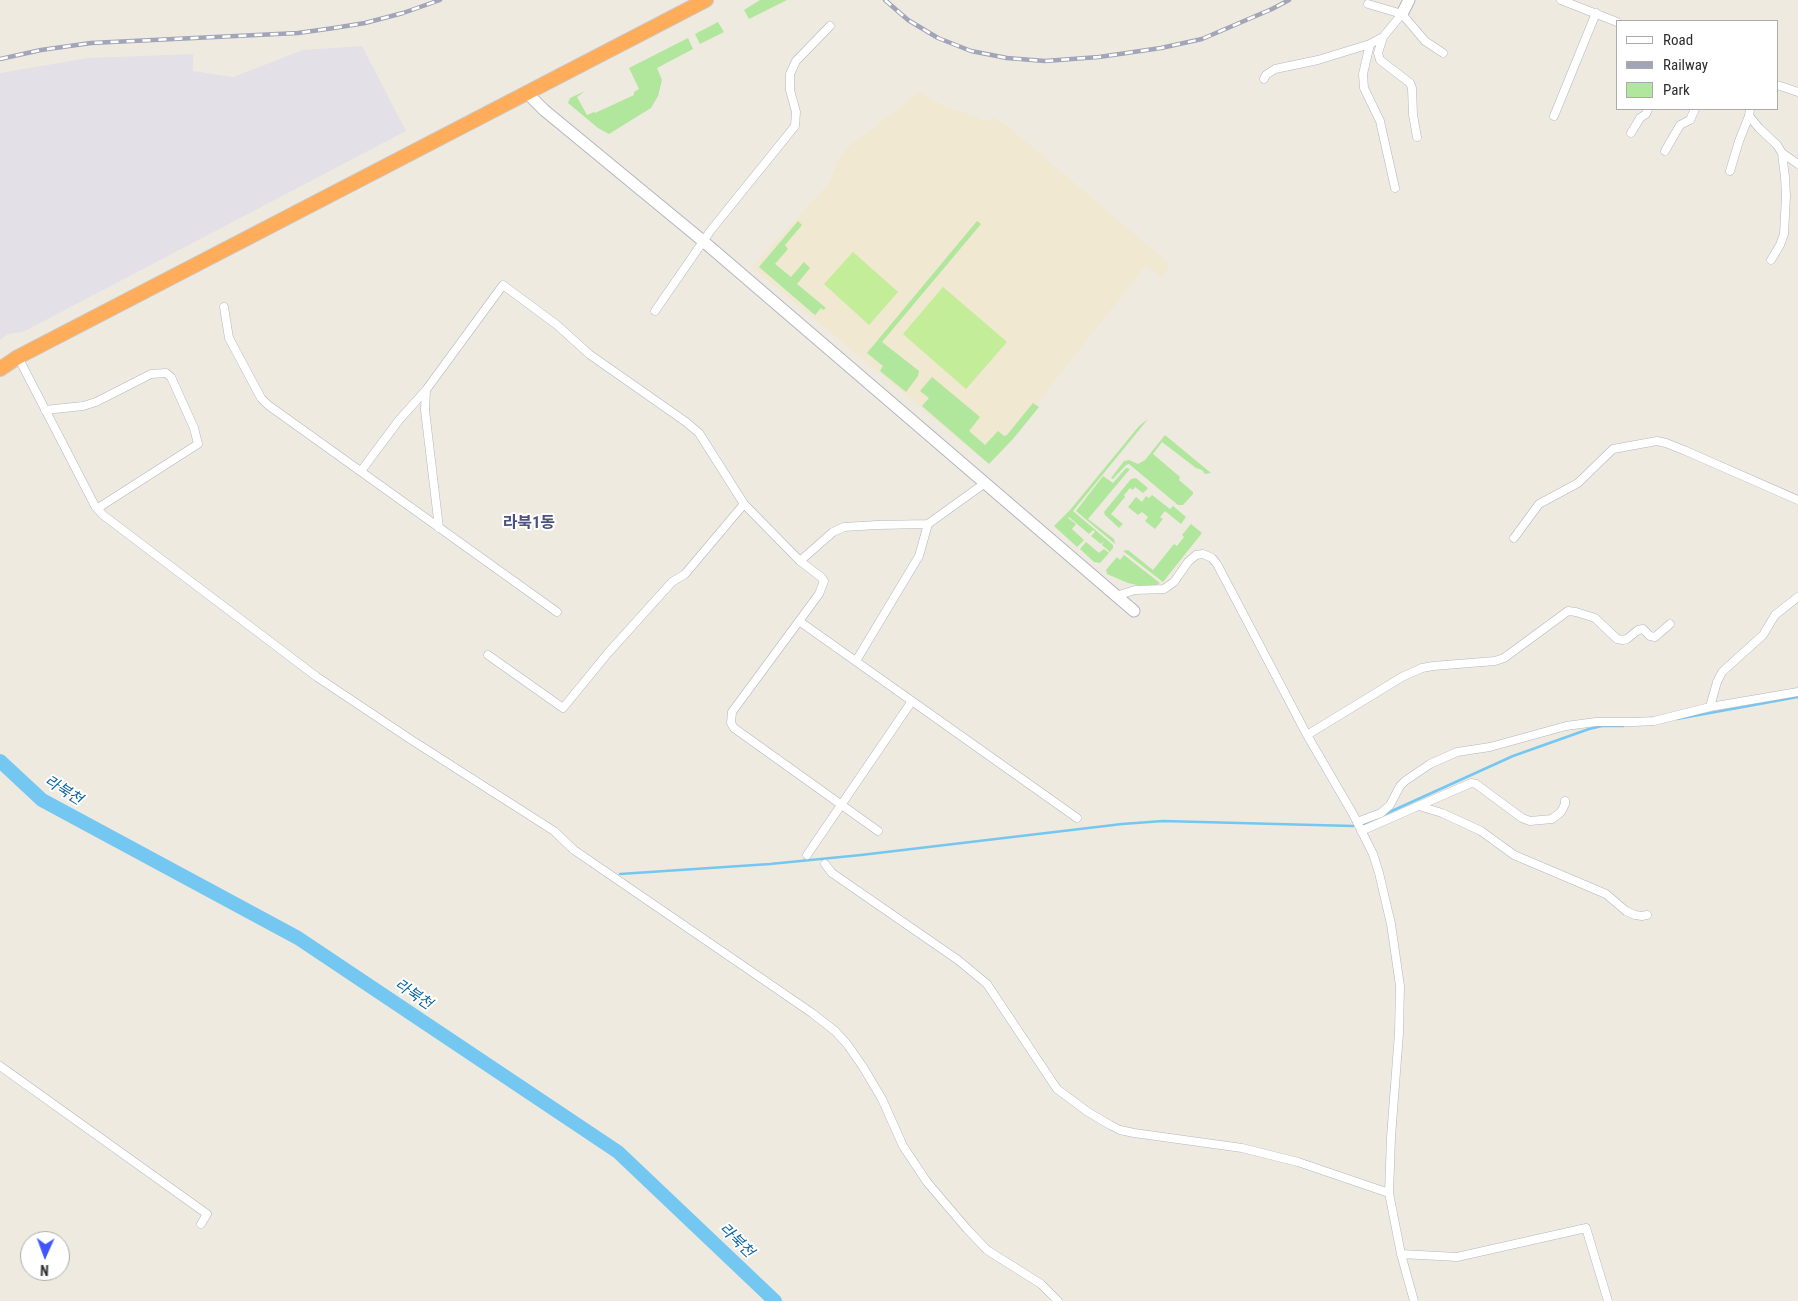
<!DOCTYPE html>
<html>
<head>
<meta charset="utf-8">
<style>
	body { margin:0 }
	#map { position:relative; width:1798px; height:1301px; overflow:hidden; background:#efeae0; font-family:"Roboto Condensed",sans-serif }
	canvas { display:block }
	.legend { position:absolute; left:1616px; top:20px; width:162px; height:90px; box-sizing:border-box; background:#fff; border:1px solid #ababab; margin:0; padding:6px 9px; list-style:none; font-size:15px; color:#2e2e2e }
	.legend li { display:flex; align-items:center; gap:10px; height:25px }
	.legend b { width:25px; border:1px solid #ababab }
	.north { position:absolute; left:20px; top:1231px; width:50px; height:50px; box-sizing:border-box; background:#fff; border:1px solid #ababab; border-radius:50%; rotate:182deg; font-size:14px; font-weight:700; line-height:20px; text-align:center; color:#2e2e2e }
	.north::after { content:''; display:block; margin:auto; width:18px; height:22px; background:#3f56fd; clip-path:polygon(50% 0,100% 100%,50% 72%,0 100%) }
</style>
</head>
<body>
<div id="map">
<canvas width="1798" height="1301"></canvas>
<ul class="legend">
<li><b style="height:6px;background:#fff"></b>Road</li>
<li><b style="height:6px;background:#a2a4b8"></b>Railway</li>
<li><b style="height:14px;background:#b1e69d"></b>Park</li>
</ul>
<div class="north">N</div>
</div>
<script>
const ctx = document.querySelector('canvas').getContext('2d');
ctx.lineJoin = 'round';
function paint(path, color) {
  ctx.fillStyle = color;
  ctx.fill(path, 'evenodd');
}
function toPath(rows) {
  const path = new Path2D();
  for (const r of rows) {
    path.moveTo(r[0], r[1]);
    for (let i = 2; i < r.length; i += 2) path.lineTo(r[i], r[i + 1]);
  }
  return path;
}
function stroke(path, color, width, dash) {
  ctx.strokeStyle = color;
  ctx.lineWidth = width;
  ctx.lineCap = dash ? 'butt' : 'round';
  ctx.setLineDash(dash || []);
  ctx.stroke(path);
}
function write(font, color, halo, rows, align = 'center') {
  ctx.font = font + ' "Roboto Condensed","Noto Sans KR",sans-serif';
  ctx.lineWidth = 4;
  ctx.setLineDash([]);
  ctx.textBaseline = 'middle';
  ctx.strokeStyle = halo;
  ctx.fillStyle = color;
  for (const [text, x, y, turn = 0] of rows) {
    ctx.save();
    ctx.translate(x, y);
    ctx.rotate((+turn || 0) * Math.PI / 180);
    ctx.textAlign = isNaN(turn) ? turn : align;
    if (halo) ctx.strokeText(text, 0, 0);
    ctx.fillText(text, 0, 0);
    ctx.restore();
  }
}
paint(toPath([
	[362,46,406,131,23,332,8,334,0,340,0,73,88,58,193,54,193,71,233,77,303,50]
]), '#e3e0e8');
paint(toPath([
	[920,92,942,105,969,114,985,121,993,118,1005,124,1170,264,1163,278,1146,265,1039,401,990,461,984,460,752,267,830,182,838,160,848,147]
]), '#f0e8d0');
paint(toPath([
	[760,0,787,0,749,19,744,10],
	[718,22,724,32,700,44,695,34],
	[688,38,693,49,657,68,662,80,658,96,651,108,609,134,598,128,568,103,570,98,585,91,577,97,587,115,594,112,595,113,634,95,634,92,639,89,629,68],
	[798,221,802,225,785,245,788,249,775,264,791,277,804,262,810,268,797,284,826,308,823,310,821,308,815,315,759,267],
	[977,221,981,224,882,342,919,371,918,376,906,392,880,371,883,366,867,353],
	[932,377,980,417,969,431,985,445,998,431,1004,436,1007,435,1033,403,1039,407,1013,439,989,464,922,406,929,398,920,391],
	[1148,419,1073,511,1113,545,1113,548,1110,552,1102,545,1104,541,1101,544,1091,536,1095,532,1093,530,1089,534,1069,517,1068,518,1076,524,1072,529,1084,540,1077,547,1054,526,1070,510,1139,426],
	[1165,435,1211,473,1205,474,1202,470,1196,468,1162,442,1153,454,1180,477,1179,480,1193,492,1193,494,1183,505,1178,505,1129,464,1126,465,1113,479,1111,478,1124,461,1129,460,1138,464,1145,460],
	[1126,468,1130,469,1088,519,1114,539,1115,544,1076,511,1103,476,1113,483],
	[1136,478,1148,488,1143,493,1135,487,1133,490,1130,488,1124,495,1125,497,1111,514,1123,524,1119,528,1105,515,1104,512,1131,479],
	[1152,495,1170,509,1173,506,1186,517,1181,524,1165,511,1160,517,1163,519,1155,529,1145,521,1148,517,1142,512,1138,515,1128,507,1136,497,1142,502,1146,496,1149,498],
	[1191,524,1202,533,1163,582,1123,551,1128,550,1153,570,1174,544,1177,546,1184,537,1182,535],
	[1086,542,1099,553,1104,549,1109,553,1100,563,1094,562,1080,549],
	[1124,555,1160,583,1155,586,1142,586,1128,583,1107,574,1106,570,1117,557,1120,560]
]), '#b1e69d');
paint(toPath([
	[853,252,898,292,869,325,824,284],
	[943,287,1007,342,966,389,903,334]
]), '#c3ed98');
stroke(toPath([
	[1677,719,1798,697],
	[1383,815,1513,756,1589,729,1602,726,1623,726],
	[1361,825,1374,819],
	[620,874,770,864,861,855,1122,824,1163,821,1353,826]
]), '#73c7f1', 2.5);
stroke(toPath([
	[0,761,42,800,298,938,618,1152,775,1301]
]), '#73c7f1', 14);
const street = toPath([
	[1561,0,1617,22],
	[1368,4,1402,14,1425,41,1443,53],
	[1402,14,1383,37,1378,53,1380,60,1410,83,1412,88,1413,115,1417,137],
	[1370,44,1363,74,1364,88,1380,121,1395,188],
	[1264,79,1266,75,1275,69,1318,60,1370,44,1383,37],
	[1777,85,1798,92],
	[1750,109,1749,116,1759,128,1777,145,1782,153,1798,164],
	[1554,116,1596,13],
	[1631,133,1640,118,1646,114,1648,109],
	[1665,151,1680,125,1690,120,1695,109],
	[1730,171,1739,141,1749,116],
	[1771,260,1780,245,1784,234,1786,196,1785,177,1782,153],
	[224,307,229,338,261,398,268,405,557,612],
	[655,311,711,230,795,126,796,112,790,90,790,74,796,61,830,26],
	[18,357,95,506,103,515,317,677,410,739,554,831,574,850,812,1013,835,1031,847,1044,863,1067,882,1099,903,1146,927,1182,967,1229,987,1250,1041,1284,1058,1301],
	[426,390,425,410,439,528],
	[45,410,83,406,96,402,151,374,166,373,171,377,194,428,198,444,98,508],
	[361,471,399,420,426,390,503,285,557,325,589,354,686,422,699,433,744,504],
	[1514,538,1539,504,1578,483,1613,449,1657,441,1666,443,1686,451,1798,500],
	[800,561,833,532,844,527,877,525,928,524,985,483],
	[1116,596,1135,590,1164,589,1174,582,1188,562,1196,555,1203,554,1212,558,1217,564,1307,735,1353,814,1373,854,1379,873,1391,924,1400,986,1399,1033,1391,1137,1389,1193,1401,1254,1414,1301],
	[799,621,1077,818],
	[488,655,563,708,608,653,672,582,685,574,744,504,800,561,821,577,824,581,819,594,732,712,731,723,734,728,878,831],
	[856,661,919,556,928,524],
	[1710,707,1717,682,1722,672,1763,635,1775,615,1798,597],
	[1307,735,1402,677,1422,668,1433,666,1495,661,1504,658,1568,611,1576,612,1595,618,1617,639,1623,640,1627,639,1638,630,1643,629,1650,636,1655,637,1670,624],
	[1419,806,1442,813,1481,831,1514,855,1606,894,1626,911,1635,915,1642,916,1647,915],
	[1357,822,1381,813,1390,805,1400,786,1405,781,1430,764,1457,752,1490,747,1566,726,1596,722,1634,722,1654,721,1710,707,1798,692],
	[1361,831,1471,783,1476,784,1522,818,1530,821,1552,819,1561,812,1565,804,1565,801],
	[807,855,912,701],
	[825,864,832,873,958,960,987,984,1057,1089,1088,1112,1110,1125,1120,1130,1134,1133,1242,1148,1298,1162,1389,1193],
	[0,1066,207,1214,201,1224],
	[1401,1254,1457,1257,1586,1228,1608,1301]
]);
const secondary = toPath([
	[1402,14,1409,0],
	[526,92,544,110,703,241,1134,611]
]);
const highway = toPath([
	[0,369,18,357,706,0]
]);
stroke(street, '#b4b5c1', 9);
stroke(secondary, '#b4b5c1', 13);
stroke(highway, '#c9c9c9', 16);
stroke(street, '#fff', 8);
stroke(secondary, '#fff', 11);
stroke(highway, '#ffad5b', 14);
const rail = toPath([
	[885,0,908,20,938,38,971,51,1007,58,1045,61,1099,57,1161,48,1202,39,1272,9,1289,0],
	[0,59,41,50,91,43,298,33,334,28,365,23,403,13,440,0]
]);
stroke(rail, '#a2a4b8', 4.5);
stroke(rail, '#fff', 2.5, [8]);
write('italic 15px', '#0b65a4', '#fff', [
	["라북천",63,791,32],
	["라북천",413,995,34],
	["라북천",736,1241,44]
]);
write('bold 16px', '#4c5280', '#fff', [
	["라북1동",529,524]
]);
</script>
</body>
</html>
